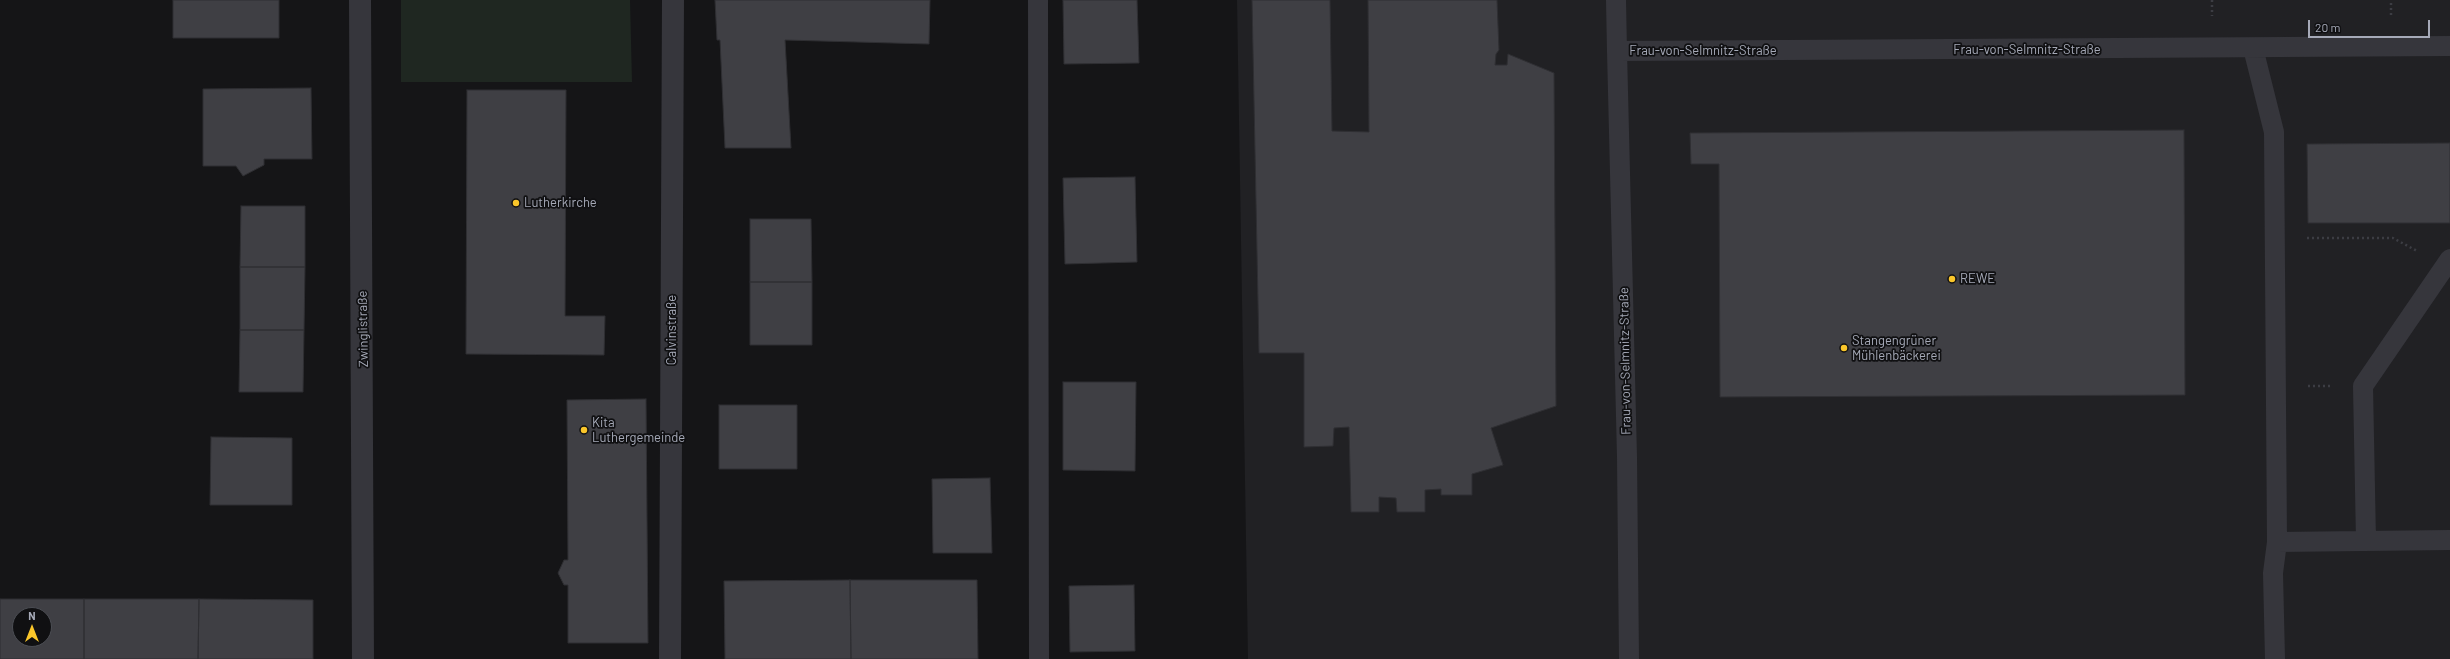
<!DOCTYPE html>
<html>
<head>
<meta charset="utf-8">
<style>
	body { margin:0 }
	#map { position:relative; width:2450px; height:659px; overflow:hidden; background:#151517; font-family:Barlow,sans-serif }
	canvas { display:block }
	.north { position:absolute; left:12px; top:607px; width:40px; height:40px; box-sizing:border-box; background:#101012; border:1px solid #4c4e54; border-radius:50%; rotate:0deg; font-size:11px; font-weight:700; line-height:16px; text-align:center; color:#a6aab8 }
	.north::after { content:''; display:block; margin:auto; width:14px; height:18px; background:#fac62a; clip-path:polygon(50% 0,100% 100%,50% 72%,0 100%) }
	.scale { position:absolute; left:2308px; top:20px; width:122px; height:18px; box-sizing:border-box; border:2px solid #a6aab8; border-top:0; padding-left:5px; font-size:12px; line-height:14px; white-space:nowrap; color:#a6aab8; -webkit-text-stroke:3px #101012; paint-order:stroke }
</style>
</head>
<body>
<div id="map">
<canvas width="2450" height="659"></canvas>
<div class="north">N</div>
<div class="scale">20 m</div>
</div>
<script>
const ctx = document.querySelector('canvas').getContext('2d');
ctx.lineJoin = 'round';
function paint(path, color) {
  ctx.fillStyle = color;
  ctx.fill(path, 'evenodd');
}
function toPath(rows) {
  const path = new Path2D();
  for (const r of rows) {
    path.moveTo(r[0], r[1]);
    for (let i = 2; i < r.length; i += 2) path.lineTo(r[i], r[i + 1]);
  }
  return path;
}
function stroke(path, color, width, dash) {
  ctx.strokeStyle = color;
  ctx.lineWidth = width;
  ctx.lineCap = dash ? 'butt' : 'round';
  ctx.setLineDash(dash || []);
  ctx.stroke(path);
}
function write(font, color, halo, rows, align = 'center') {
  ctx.font = font + ' Barlow,sans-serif';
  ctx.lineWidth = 3.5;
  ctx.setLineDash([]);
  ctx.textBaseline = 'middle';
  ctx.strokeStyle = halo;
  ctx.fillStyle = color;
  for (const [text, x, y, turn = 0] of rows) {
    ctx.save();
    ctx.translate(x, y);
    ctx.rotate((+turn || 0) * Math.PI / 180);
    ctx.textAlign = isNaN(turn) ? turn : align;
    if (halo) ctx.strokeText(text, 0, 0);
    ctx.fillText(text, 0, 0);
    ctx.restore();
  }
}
paint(toPath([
	[1237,0,2450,0,2450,659,1248,659]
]), '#212124');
paint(toPath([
	[401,0,630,0,632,82,401,82]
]), '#1f2721');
const building = toPath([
	[173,0,279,0,279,38,173,38,173,0],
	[715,0,930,0,929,44,785,40,791,148,725,148,720,40,717,40,715,0],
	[1063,0,1137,0,1139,63,1064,64,1063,0],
	[1252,0,1330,0,1332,131,1369,132,1368,0,1497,0,1499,50,1496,54,1495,65,1507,65,1508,54,1554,73,1556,406,1491,428,1503,465,1472,474,1472,495,1441,495,1441,489,1425,490,1425,512,1397,512,1396,498,1379,497,1379,512,1351,512,1349,427,1334,428,1333,446,1304,447,1304,353,1259,353,1252,0],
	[311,88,312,159,264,159,264,165,243,176,236,166,203,166,203,89,311,88],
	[467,90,566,90,565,316,605,316,604,355,466,354,467,90],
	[2184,130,2185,395,1720,397,1719,164,1691,164,1690,133,2184,130],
	[2450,143,2450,223,2308,223,2307,144,2450,143],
	[1135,177,1137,262,1065,264,1063,178,1135,177],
	[241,206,305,206,305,267,240,267,241,206],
	[750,219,811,219,812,282,750,282,750,219],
	[240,267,305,267,304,330,240,330,240,267],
	[750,282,812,282,812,345,750,345,750,282],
	[240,330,304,330,303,392,239,392,240,330],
	[1063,382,1136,382,1135,471,1063,470,1063,382],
	[646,399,648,643,568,643,568,585,564,585,558,573,564,560,568,560,567,400,646,399],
	[719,405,797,405,797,469,719,469,719,405],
	[211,437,292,438,292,505,210,505,211,437],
	[990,478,992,553,933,553,932,479,990,478],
	[850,580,977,580,978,659,851,659,850,580],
	[850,580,851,659,725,659,724,581,850,580],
	[1134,585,1135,651,1070,652,1069,586,1134,585],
	[0,599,84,599,84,659,0,659,0,599],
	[20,615,44,615,44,639,20,639,20,615],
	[84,599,199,599,198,659,84,659,84,599],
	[199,599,313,600,313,659,198,659,199,599]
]);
paint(building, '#3f3f44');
stroke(building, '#2f2f33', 1);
stroke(toPath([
	[2212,0,2212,16],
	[2391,15,2391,0],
	[2307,238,2393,238,2417,251],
	[2308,386,2331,386]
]), '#3c3d43', 2.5, [2, 3]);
stroke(toPath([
	[1038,0,1039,659],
	[1616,0,1617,51],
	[2253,48,2274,132,2277,542,2450,540],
	[2366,541,2363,386,2450,259],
	[1629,659,1627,457,1617,51,2450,46],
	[2275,659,2273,573,2277,542]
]), '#36363c', 20);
stroke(toPath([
	[360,0,363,659],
	[670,659,673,0]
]), '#36363c', 22);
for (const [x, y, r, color] of [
	[516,203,4,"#fac62a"],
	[1952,279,4,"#fac62a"],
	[1844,348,4,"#fac62a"],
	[584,430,4,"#fac62a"]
]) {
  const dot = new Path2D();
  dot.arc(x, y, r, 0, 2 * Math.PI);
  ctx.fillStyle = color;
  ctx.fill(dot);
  stroke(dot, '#101012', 1.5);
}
write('13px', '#a6aab8', '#101012', [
	["Frau-von-Selmnitz-Straße",2027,50],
	["Frau-von-Selmnitz-Straße",1703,51],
	["Zwinglistraße",363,329,-91],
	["Calvinstraße",672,330,-90],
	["Frau-von-Selmnitz-Straße",1625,361,-91]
]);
write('13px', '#a6aab8', '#101012', [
	["Lutherkirche",524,203],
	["REWE",1960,279],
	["Stangengrüner",1852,341],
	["Mühlenbäckerei",1852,356],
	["Kita",592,423],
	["Luthergemeinde",592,438]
], 'left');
</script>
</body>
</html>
